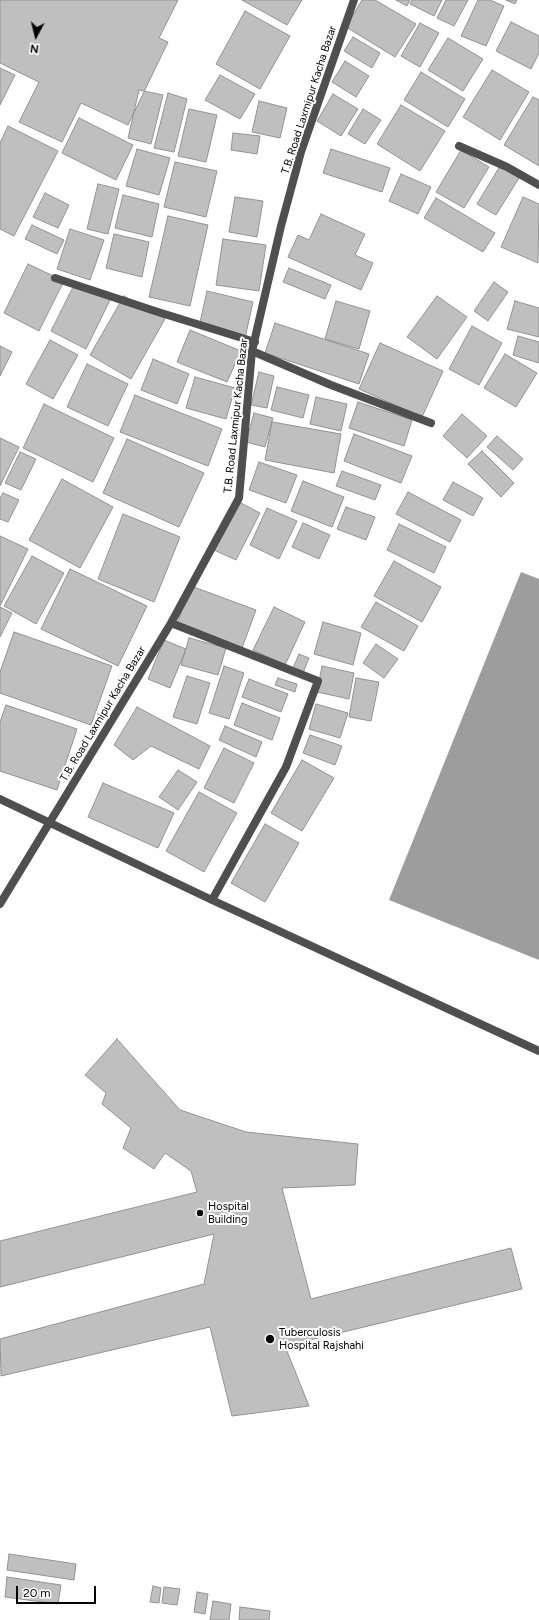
<!DOCTYPE html>
<html>
<head>
<meta charset="utf-8">
<style>
	body { margin:0 }
	#map { position:relative; width:539px; height:1620px; overflow:hidden; background:#fff; font-family:Figtree,sans-serif }
	canvas { display:block }
	.north { position:absolute; left:16px; top:16px; width:40px; height:40px; -webkit-text-stroke:3px #fff; paint-order:stroke; rotate:187deg; font-size:11px; font-weight:700; line-height:16px; text-align:center; color:#000 }
	.north::after { content:''; display:block; margin:auto; width:14px; height:18px; background:#000; clip-path:polygon(50% 0,100% 100%,50% 72%,0 100%) }
	.scale { position:absolute; left:16px; top:1586px; width:80px; height:18px; box-sizing:border-box; border:2px solid #000; border-top:0; padding-left:5px; font-size:12px; line-height:14px; white-space:nowrap; color:#000; -webkit-text-stroke:3px #fff; paint-order:stroke }
</style>
</head>
<body>
<div id="map">
<canvas width="539" height="1620"></canvas>
<div class="north">N</div>
<div class="scale">20 m</div>
</div>
<script>
const ctx = document.querySelector('canvas').getContext('2d');
ctx.lineJoin = 'round';
function paint(path, color) {
  ctx.fillStyle = color;
  ctx.fill(path, 'evenodd');
}
function toPath(rows) {
  const path = new Path2D();
  for (const r of rows) {
    path.moveTo(r[0], r[1]);
    for (let i = 2; i < r.length; i += 2) path.lineTo(r[i], r[i + 1]);
  }
  return path;
}
function stroke(path, color, width, dash) {
  ctx.strokeStyle = color;
  ctx.lineWidth = width;
  ctx.lineCap = dash ? 'butt' : 'round';
  ctx.setLineDash(dash || []);
  ctx.stroke(path);
}
function write(font, color, halo, rows, align = 'center') {
  ctx.font = font + ' Figtree,sans-serif';
  ctx.lineWidth = 4;
  ctx.setLineDash([]);
  ctx.textBaseline = 'middle';
  ctx.strokeStyle = halo;
  ctx.fillStyle = color;
  for (const [text, x, y, turn = 0] of rows) {
    ctx.save();
    ctx.translate(x, y);
    ctx.rotate((+turn || 0) * Math.PI / 180);
    ctx.textAlign = isNaN(turn) ? turn : align;
    if (halo) ctx.strokeText(text, 0, 0);
    ctx.fillText(text, 0, 0);
    ctx.restore();
  }
}
paint(toPath([
	[521,572,539,579,539,960,389,900]
]), '#9d9d9d');
const building = toPath([
	[0,0,178,0,159,38,168,42,128,125,81,103,62,142,19,122,39,82,0,63,0,0],
	[242,0,302,0,287,25,242,0],
	[362,0,375,0,416,24,395,57,346,27,362,0],
	[396,0,410,0,407,6,396,0],
	[412,0,442,0,434,16,410,4,412,0],
	[446,0,468,0,454,26,437,18,446,0],
	[478,0,490,0,504,6,486,46,461,36,478,0],
	[506,0,517,0,515,4,506,0],
	[245,11,290,36,260,89,216,64,245,11],
	[511,22,539,36,539,53,531,69,496,51,511,22],
	[420,23,439,33,420,67,401,56,420,23],
	[353,37,380,53,372,68,344,51,353,37],
	[448,38,483,59,463,91,428,70,448,38],
	[345,61,369,76,356,97,332,82,345,61],
	[0,68,15,75,0,105,0,68],
	[492,70,529,92,500,140,463,117,492,70],
	[421,72,465,99,448,127,404,100,421,72],
	[220,75,255,94,240,119,205,100,220,75],
	[139,90,163,95,151,144,128,138,139,90],
	[168,93,187,99,174,152,154,148,168,93],
	[333,94,358,109,341,136,317,121,333,94],
	[533,97,539,100,539,166,504,145,533,97],
	[259,101,287,108,280,138,252,132,259,101],
	[401,105,445,131,420,171,377,144,401,105],
	[189,109,217,115,206,162,178,156,189,109],
	[363,109,381,120,365,144,348,134,363,109],
	[79,118,133,145,116,180,62,153,79,118],
	[8,126,58,151,14,236,0,229,0,143,8,126],
	[233,133,260,136,257,154,231,150,233,133],
	[137,149,170,158,159,195,126,186,137,149],
	[331,149,390,168,382,192,323,173,331,149],
	[461,150,489,167,464,208,436,192,461,150],
	[175,162,217,171,206,217,164,207,175,162],
	[500,166,519,178,496,215,477,204,500,166],
	[401,174,431,187,418,214,389,201,401,174],
	[98,184,119,189,108,234,87,229,98,184],
	[45,193,69,205,58,228,33,217,45,193],
	[123,195,159,204,152,237,115,228,123,195],
	[235,197,263,201,257,237,229,232,235,197],
	[523,197,539,204,538,263,501,247,523,197],
	[436,198,495,233,483,252,424,218,436,198],
	[321,214,365,234,355,255,373,263,361,290,288,257,298,235,309,240,321,214],
	[168,216,208,225,190,306,149,297,168,216],
	[32,225,64,240,57,254,25,239,32,225],
	[70,229,104,240,90,280,57,269,70,229],
	[114,234,149,242,142,277,106,268,114,234],
	[223,239,266,245,259,291,216,285,223,239],
	[28,264,64,281,39,331,4,313,28,264],
	[289,268,331,285,325,299,283,282,289,268],
	[494,282,508,292,488,321,474,311,494,282],
	[75,283,110,300,86,349,51,331,75,283],
	[207,291,253,302,245,338,199,327,207,291],
	[124,296,165,319,131,379,90,355,124,296],
	[437,296,467,317,437,359,407,337,437,296],
	[336,301,370,311,359,349,325,339,336,301],
	[515,301,539,308,539,337,507,329,515,301],
	[275,323,369,354,359,384,265,353,275,323],
	[472,326,502,343,479,385,449,369,472,326],
	[190,330,241,351,227,382,177,362,190,330],
	[518,336,539,342,539,363,513,355,518,336],
	[50,340,78,355,53,399,26,384,50,340],
	[380,343,443,371,422,417,359,389,380,343],
	[0,346,12,352,0,376,0,346],
	[505,354,537,373,516,407,484,388,505,354],
	[153,359,189,374,177,404,141,390,153,359],
	[87,364,128,384,108,426,67,407,87,364],
	[259,372,274,376,267,408,251,405,259,372],
	[195,377,235,388,226,419,186,408,195,377],
	[277,387,309,395,303,418,271,410,277,387],
	[135,395,222,429,208,466,120,432,135,395],
	[316,397,347,404,341,431,310,424,316,397],
	[358,402,412,420,404,446,349,428,358,402],
	[44,404,114,438,93,482,23,448,44,404],
	[254,413,273,418,265,447,246,442,254,413],
	[462,414,487,436,467,458,443,436,462,414],
	[272,422,341,434,334,473,265,460,272,422],
	[354,434,412,456,401,483,344,461,354,434],
	[497,436,523,459,513,470,487,447,497,436],
	[0,438,19,447,0,486,0,438],
	[127,439,204,473,179,527,103,493,127,439],
	[482,451,514,483,501,497,468,464,482,451],
	[20,452,36,459,21,490,5,483,20,452],
	[259,462,297,475,286,503,249,490,259,462],
	[342,471,381,485,375,500,336,486,342,471],
	[62,479,113,507,80,568,29,540,62,479],
	[303,481,344,497,332,527,291,511,303,481],
	[453,482,483,498,473,516,443,500,453,482],
	[408,492,461,520,450,542,396,514,408,492],
	[3,493,19,500,8,522,0,519,0,498,3,493],
	[239,502,260,513,236,560,214,550,239,502],
	[346,507,375,517,366,540,337,529,346,507],
	[267,508,297,521,279,559,250,545,267,508],
	[123,514,180,537,154,602,98,579,123,514],
	[303,523,330,535,319,559,292,547,303,523],
	[399,524,446,547,434,573,387,550,399,524],
	[0,536,28,549,0,606,0,536],
	[32,556,64,573,36,624,4,606,32,556],
	[394,561,441,587,422,622,374,596,394,561],
	[70,569,147,606,118,666,41,629,70,569],
	[191,586,256,610,242,648,177,624,191,586],
	[376,602,418,626,404,651,361,627,376,602],
	[0,607,12,613,0,637,0,607],
	[274,607,305,622,285,665,253,650,274,607],
	[323,622,361,633,353,665,314,654,323,622],
	[14,632,112,666,91,725,0,693,0,672,14,632],
	[189,638,226,648,218,675,181,665,189,638],
	[164,640,186,649,170,688,148,679,164,640],
	[376,644,398,659,384,678,363,663,376,644],
	[299,654,309,658,303,673,293,668,299,654],
	[224,666,244,673,229,719,209,713,224,666],
	[322,666,354,673,349,699,317,692,322,666],
	[187,676,210,683,197,724,173,717,187,676],
	[278,678,297,684,295,692,275,685,278,678],
	[356,678,379,682,371,721,349,717,356,678],
	[249,679,288,694,281,712,242,697,249,679],
	[242,703,280,718,272,740,234,725,242,703],
	[316,704,348,713,340,738,309,729,316,704],
	[6,705,77,729,57,790,0,771,0,722,6,705],
	[137,707,210,746,199,769,151,746,133,760,114,745,137,707],
	[225,726,262,742,256,757,219,740,225,726],
	[310,735,342,746,335,765,303,753,310,735],
	[224,748,254,763,234,803,204,788,224,748],
	[302,760,334,778,302,831,271,813,302,760],
	[178,770,197,782,178,810,159,797,178,770],
	[103,783,174,813,158,848,88,817,103,783],
	[199,792,237,813,204,872,166,851,199,792],
	[265,824,299,843,265,902,231,883,265,824],
	[117,1039,180,1110,246,1132,358,1144,355,1185,282,1188,311,1299,511,1248,522,1289,285,1346,309,1406,232,1416,210,1327,1,1376,0,1339,204,1284,214,1234,0,1287,0,1241,197,1192,191,1171,165,1153,154,1169,123,1148,131,1128,102,1104,106,1093,85,1075,117,1039],
	[9,1554,76,1564,74,1580,7,1570,9,1554],
	[7,1577,61,1585,58,1604,5,1597,7,1577],
	[153,1586,161,1588,159,1603,150,1602,153,1586],
	[164,1587,180,1589,177,1605,162,1603,164,1587],
	[197,1592,208,1594,205,1614,194,1612,197,1592],
	[213,1601,231,1604,229,1620,210,1620,213,1601],
	[240,1607,270,1611,269,1620,239,1620,240,1607]
]);
paint(building, '#bfbfbf');
stroke(building, '#939393', 1);
stroke(toPath([
	[459,146,507,167,539,185],
	[55,278,158,312,255,342],
	[252,351,331,385,431,423],
	[171,623,318,681,286,767,212,900],
	[0,799,212,900,539,1051],
	[0,904,171,623,239,498,252,351,281,226,301,152,354,0]
]), '#4f4f4f', 8);
for (const [x, y, r, color] of [
	[200,1213,4,"#000"],
	[270,1339,5,"#000"]
]) {
  const dot = new Path2D();
  dot.arc(x, y, r, 0, 2 * Math.PI);
  ctx.fillStyle = color;
  ctx.fill(dot);
  stroke(dot, '#fff', 1.5);
}
write('11px', '#000', '#fff', [
	["T.B. Road Laxmipur Kacha Bazar",309,100,-72],
	["T.B. Road Laxmipur Kacha Bazar",236,416,-84],
	["T.B. Road Laxmipur Kacha Bazar",103,714,-59]
]);
write('11px', '#000', '#fff', [
	["Hospital",208,1207],
	["Building",208,1220],
	["Tuberculosis",279,1333],
	["Hospital Rajshahi",279,1346]
], 'left');
</script>
</body>
</html>
